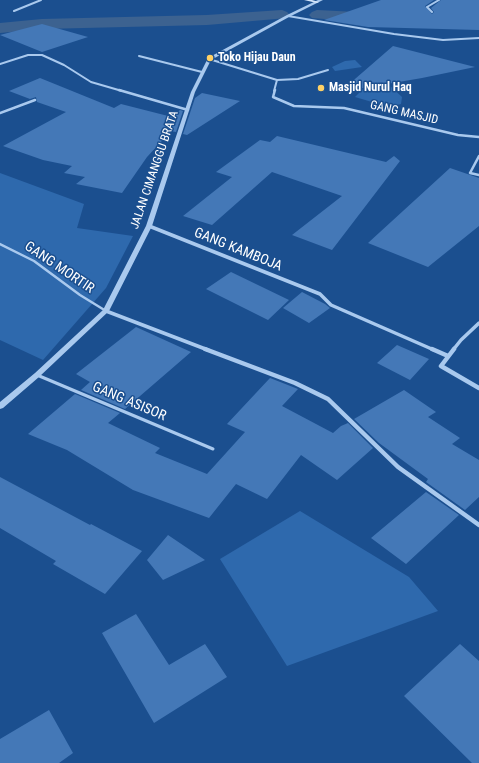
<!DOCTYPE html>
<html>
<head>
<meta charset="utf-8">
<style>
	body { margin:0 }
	canvas { display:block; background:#1b4f8f }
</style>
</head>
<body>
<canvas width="479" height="763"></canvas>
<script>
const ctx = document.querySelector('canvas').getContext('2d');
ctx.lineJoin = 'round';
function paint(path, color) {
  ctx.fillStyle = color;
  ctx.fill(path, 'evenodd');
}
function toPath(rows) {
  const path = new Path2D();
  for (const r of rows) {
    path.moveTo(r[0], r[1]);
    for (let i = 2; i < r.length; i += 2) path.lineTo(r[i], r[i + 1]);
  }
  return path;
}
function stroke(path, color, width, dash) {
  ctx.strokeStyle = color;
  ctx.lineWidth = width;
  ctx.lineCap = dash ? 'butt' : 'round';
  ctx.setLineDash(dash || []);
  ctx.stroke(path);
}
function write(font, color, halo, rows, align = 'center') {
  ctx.font = font + ' "Roboto Condensed",sans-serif';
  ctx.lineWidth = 3;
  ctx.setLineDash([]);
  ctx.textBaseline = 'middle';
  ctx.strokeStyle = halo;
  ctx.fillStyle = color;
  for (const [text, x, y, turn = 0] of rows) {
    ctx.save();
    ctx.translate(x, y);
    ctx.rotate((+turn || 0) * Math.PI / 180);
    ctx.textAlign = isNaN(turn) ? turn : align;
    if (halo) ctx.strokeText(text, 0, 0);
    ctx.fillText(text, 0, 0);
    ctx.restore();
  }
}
paint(toPath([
	[355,60,362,67,335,71,332,67,345,61],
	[389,85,402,97,401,104,389,107,355,97,363,89],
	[0,173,84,204,77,228,133,236,106,288,43,360,0,340],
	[300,511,409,577,438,611,287,666,220,559]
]), '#2e69ad');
paint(toPath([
	[282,10,287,12,290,15,287,18,207,25,42,29,0,33,0,23,42,19,207,15,282,10],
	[317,10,376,13,381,15,384,18,381,21,376,23,312,18,309,15,312,12,317,10]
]), '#3c6290');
paint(toPath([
	[381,0,434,0,425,6,432,14,434,12,431,8,441,0,479,0,479,30,368,27,324,20],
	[42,24,88,37,42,52,0,35],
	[393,46,475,67,422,78,340,92],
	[40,78,114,108,121,104,172,117,180,110,183,111,176,132,171,131,147,157,122,193,76,184,85,177,64,173,72,166,43,160,3,146,66,112,37,102,36,97,30,99,9,91],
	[202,93,240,101,187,135,183,134,195,98],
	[277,136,386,162,394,156,400,161,332,250,292,235,342,196,272,172,212,225,183,216,232,177,216,172,260,140,270,142],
	[450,168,479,178,479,226,428,267,368,243],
	[231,272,289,300,268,320,206,289],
	[302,292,325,304,330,308,309,323,283,308],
	[136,327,191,352,125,409,81,390,90,382,76,374],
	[397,345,429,359,410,380,377,363],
	[270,378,298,389,282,406,333,433,341,426,348,423,373,448,337,480,301,455,267,499,236,484,209,518,133,490,67,450,28,434,75,394,120,413,108,423,160,448,155,453,207,474,245,432,227,424],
	[404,390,436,412,428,417,460,438,452,444,479,460,479,497,465,510,426,482,428,479,379,443,354,419],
	[0,477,90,525,91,524,142,551,105,594,53,564,56,561,0,528],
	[426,492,459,515,406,564,371,538],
	[168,535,205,560,163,580,147,560],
	[136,614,169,665,205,644,227,677,154,723,102,633],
	[460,644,479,661,479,763,472,763,404,696],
	[49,710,73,753,59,763,0,763,0,739]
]), '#4478b7');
stroke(toPath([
	[0,244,34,261,80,295,106,311]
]), '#a9c9ee', 2.5);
stroke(toPath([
	[37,375,213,449]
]), '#a9c9ee', 3);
stroke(toPath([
	[14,11,41,0],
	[432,12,427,7,439,0],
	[288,16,394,34,443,40,479,38],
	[139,56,202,72],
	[209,59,277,80,298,79,328,70],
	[0,64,28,55,42,55,64,65,91,82,122,91],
	[274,91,277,80]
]), '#a9c9ee', 2);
stroke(toPath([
	[119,90,188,110],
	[275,90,273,97,294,106,344,108,458,135,479,137],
	[0,113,35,100],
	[479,156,470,173,479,175]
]), '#a9c9ee', 2.5);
stroke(toPath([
	[149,226,320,294,331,305,434,350],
	[106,311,208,350],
	[453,350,461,340,479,323]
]), '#a9c9ee', 3.5);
stroke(toPath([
	[205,349,295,383,328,399,398,467,479,525],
	[432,349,448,356],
	[454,349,441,366,479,388]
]), '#a9c9ee', 4.5);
paint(toPath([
	[318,0,323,0,289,17,211,60,195,92,152,226,109,311,39,377,3,408,0,409,0,402,35,373,103,310,146,226,191,92,208,58,287,15,318,0]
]), '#a9c9ee');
paint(toPath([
	[304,0,312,0,319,2,317,3,304,0]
]), '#d6e6fa');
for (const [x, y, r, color] of [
	[210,58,4,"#ffd166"],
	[321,88,4,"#ffd166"]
]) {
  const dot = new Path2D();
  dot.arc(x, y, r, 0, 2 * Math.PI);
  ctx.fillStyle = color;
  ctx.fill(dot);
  stroke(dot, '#1b4f8f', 1.5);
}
write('bold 12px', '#fff', '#1b4f8f', [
	["Toko Hijau Daun",218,58],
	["Masjid Nurul Haq",329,88]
], 'left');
write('12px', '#fff', '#1b4f8f', [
	["GANG MASJID",404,113,13],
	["JALAN CIMANGGU BRATA",155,170,-71]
]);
write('14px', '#fff', '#1b4f8f', [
	["GANG KAMBOJA",238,250,22],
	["GANG MORTIR",59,268,34],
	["GANG ASISOR",129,402,23]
]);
</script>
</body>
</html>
